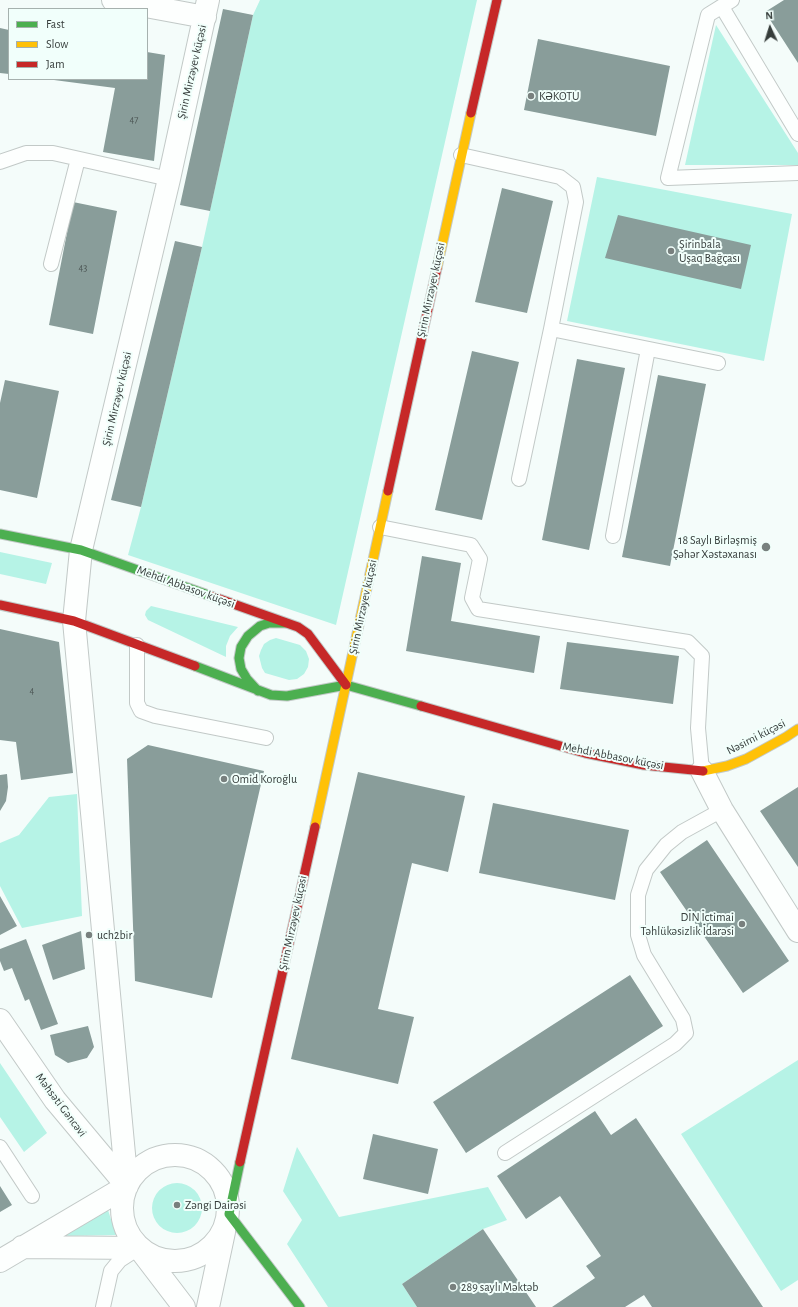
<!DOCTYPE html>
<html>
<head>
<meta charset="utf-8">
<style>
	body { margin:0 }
	#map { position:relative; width:798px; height:1307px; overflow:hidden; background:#f4fcfa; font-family:"Alegreya Sans",sans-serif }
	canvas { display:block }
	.legend { position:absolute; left:8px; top:8px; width:140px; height:72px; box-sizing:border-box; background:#f1fffb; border:1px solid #a6b1ae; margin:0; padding:5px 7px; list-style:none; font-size:12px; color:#363d3b }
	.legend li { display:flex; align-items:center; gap:8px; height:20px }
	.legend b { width:20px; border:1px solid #a6b1ae }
	.north { position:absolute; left:750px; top:8px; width:40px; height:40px; -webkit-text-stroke:3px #f1fffb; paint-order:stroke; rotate:356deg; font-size:11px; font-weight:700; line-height:16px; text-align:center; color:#363d3b }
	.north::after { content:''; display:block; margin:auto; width:14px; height:18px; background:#363d3b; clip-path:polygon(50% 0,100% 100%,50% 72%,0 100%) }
</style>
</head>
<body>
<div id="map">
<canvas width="798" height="1307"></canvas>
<ul class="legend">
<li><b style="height:5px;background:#4caf50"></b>Fast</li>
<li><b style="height:5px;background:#ffc107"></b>Slow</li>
<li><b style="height:5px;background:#c62828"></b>Jam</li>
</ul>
<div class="north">N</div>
</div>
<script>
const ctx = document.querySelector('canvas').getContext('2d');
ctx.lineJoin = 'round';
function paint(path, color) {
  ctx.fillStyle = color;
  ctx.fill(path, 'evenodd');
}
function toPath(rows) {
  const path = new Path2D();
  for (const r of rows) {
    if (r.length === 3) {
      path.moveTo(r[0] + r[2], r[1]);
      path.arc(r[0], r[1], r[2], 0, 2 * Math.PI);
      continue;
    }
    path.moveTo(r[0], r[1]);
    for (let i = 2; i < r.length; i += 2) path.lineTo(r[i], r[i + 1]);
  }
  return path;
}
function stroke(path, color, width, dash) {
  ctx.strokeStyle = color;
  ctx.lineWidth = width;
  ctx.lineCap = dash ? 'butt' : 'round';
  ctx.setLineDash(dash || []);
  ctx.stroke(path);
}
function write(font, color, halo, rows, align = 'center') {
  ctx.font = font + ' "Alegreya Sans",sans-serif';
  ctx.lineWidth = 4;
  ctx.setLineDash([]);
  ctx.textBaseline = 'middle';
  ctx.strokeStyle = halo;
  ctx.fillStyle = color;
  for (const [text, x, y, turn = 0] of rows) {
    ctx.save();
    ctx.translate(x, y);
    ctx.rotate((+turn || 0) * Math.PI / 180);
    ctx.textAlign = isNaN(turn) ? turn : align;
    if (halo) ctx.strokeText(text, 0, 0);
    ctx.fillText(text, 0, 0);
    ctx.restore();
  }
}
paint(toPath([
	[260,0,477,0,336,625,128,555,141,507,202,247,253,15],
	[716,25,798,153,798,165,685,165],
	[597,177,792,214,764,361,567,321],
	[0,552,52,563,46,584,0,574],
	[151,606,238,627,230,636,226,646,226,657,148,620,145,615,146,611],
	[276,638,300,645,306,651,309,659,308,667,304,674,297,679,289,680,265,673,262,668,259,656,261,650,264,644,270,640],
	[77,794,82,916,22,928,0,886,0,843,19,835,49,797],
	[798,1060,798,1280,781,1291,681,1134],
	[0,1063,47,1133,24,1152,0,1117],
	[297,1147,339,1217,488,1187,507,1220,483,1229,402,1284,417,1307,328,1307,287,1244,302,1220,283,1191],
	[177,1208,25],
	[108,1210,116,1235,57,1236]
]), '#b6f3e6');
paint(toPath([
	[784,0,798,0,798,63,765,12],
	[223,9,253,15,210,211,180,205],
	[0,28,9,30,9,74,0,73],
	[538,39,670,66,656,136,524,110],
	[147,52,165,55,154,161,103,152,115,88,54,80,54,79,147,79],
	[502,188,553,201,527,313,475,302],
	[73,202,117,211,93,334,49,325],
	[618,215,751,245,741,289,605,258],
	[175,241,202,247,141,507,111,500],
	[472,351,519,362,482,520,435,510],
	[577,359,625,368,589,550,542,540],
	[658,375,706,384,670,566,622,557],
	[5,380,59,391,37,498,0,490,0,403],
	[422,556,461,563,451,621,540,636,534,673,406,651],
	[0,629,59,642,73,773,21,780,16,742,0,740],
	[567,642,679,656,673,704,560,689],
	[148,745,264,771,212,998,135,981,127,759],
	[358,772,465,796,448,872,412,863,378,1009,414,1017,398,1084,291,1059],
	[7,774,8,787,6,801,0,811,0,775],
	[798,787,798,867,760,811],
	[493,803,629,830,615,900,479,873],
	[707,840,789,961,743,993,660,872],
	[0,896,17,926,0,935],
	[81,931,85,969,53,980,42,945],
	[26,939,58,1024,41,1030,29,999,25,1001,12,968,4,971,0,961,0,949],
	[630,975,663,1026,466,1153,433,1102],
	[88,1026,94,1047,87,1058,68,1063,55,1055,50,1035],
	[595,1111,611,1135,636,1118,763,1307,652,1307,644,1295,625,1307,552,1307,595,1278,586,1266,601,1256,560,1196,526,1219,497,1176],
	[373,1134,438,1149,428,1194,363,1179],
	[0,1186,12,1205,0,1212],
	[483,1229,536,1307,417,1307,402,1284]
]), '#899d9a');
const lane = toPath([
	[732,0,708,15,668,178,798,173],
	[722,7,798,134],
	[461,155,560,177,573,187,576,202,551,329,519,479],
	[0,162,26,153,53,153,169,179],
	[51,264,78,159],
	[551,329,718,363],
	[380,527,471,545,480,559,472,598,478,609,688,642,702,656,698,728,702,771],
	[613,536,648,349],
	[137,645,137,703,141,711,155,716,266,738],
	[0,1147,32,1196],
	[505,1153,675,1044,686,1033,683,1019,644,955,638,935,638,895,646,870,666,845,682,832,722,810],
	[103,1307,111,1271,120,1260,137,1249]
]);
const street = toPath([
	[113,0,205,17],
	[702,771,722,810,798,931],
	[0,1020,55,1100,127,1186],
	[175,1208,53],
	[127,1186,74,621,81,550,169,179,208,0],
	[22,1247,139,1248,184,1307],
	[0,1261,127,1186],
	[208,1307,224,1232]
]);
const fast = toPath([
	[0,534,81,550,211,596],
	[195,666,271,695,287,696,346,685,421,706],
	[258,691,247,679,241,669,239,658,241,647,248,636,260,626,269,623,285,623],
	[240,1162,229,1214,300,1307]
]);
const slow = toPath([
	[437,268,471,113],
	[703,771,727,766,746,759,786,737,798,729],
	[315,827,388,491]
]);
const jam = toPath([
	[471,113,497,0],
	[388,491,437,268],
	[211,596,298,627,308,634,346,685],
	[0,605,74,621,195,666],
	[421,706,585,753,644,765,703,771],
	[240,1162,315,827]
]);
stroke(lane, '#c2c9c7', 16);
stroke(street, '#c2c9c7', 24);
stroke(fast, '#c2c9c7', 11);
stroke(slow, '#c2c9c7', 11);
stroke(jam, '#c2c9c7', 11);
stroke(lane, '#fdfffe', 14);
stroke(street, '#fdfffe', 22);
stroke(fast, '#4caf50', 9);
stroke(slow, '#ffc107', 9);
stroke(jam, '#c62828', 9);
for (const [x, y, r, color] of [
	[531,96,4,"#78807e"],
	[671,251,4,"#78807e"],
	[766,547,5,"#78807e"],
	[224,779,4,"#78807e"],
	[742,924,4,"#78807e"],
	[89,935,4,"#78807e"],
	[177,1205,4,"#78807e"],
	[453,1287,4,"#78807e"]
]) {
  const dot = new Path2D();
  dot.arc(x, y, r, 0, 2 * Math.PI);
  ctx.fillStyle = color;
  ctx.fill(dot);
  stroke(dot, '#f1fffb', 1.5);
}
write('10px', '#4b5553', null, [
	["47",134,120],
	["43",83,268],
	["4",32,691]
]);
write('12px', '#363d3b', '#f1fffb', [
	["Şirin Mirzəyev küçəsi",192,72,-77],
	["Şirin Mirzəyev küçəsi",431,290,-78],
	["Şirin Mirzəyev küçəsi",117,399,-77],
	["Mehdi Abbasov küçəsi",186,587,20],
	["Şirin Mirzəyev küçəsi",363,607,-78],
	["Nəsimi küçəsi",756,737,-27],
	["Mehdi Abbasov küçəsi",613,756,11],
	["Şirin Mirzəyev küçəsi",293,923,-78],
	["Məhsəti Gəncəvi",61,1105,53]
]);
write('12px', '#363d3b', '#f1fffb', [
	["KƏKOTU",539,96],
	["Şirinbala",679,244],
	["Uşaq Bağçası",679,258],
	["18 Saylı Birləşmiş",757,540,"right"],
	["Şəhər Xəstəxanası",757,554,"right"],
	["Omid Koroğlu",232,779],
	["DİN İctimai",734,917,"right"],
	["Təhlükəsizlik İdarəsi",734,931,"right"],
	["uch2bir",97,935],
	["Zəngi Dairəsi",185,1205],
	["289 saylı Məktəb",461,1287]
], 'left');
</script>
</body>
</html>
